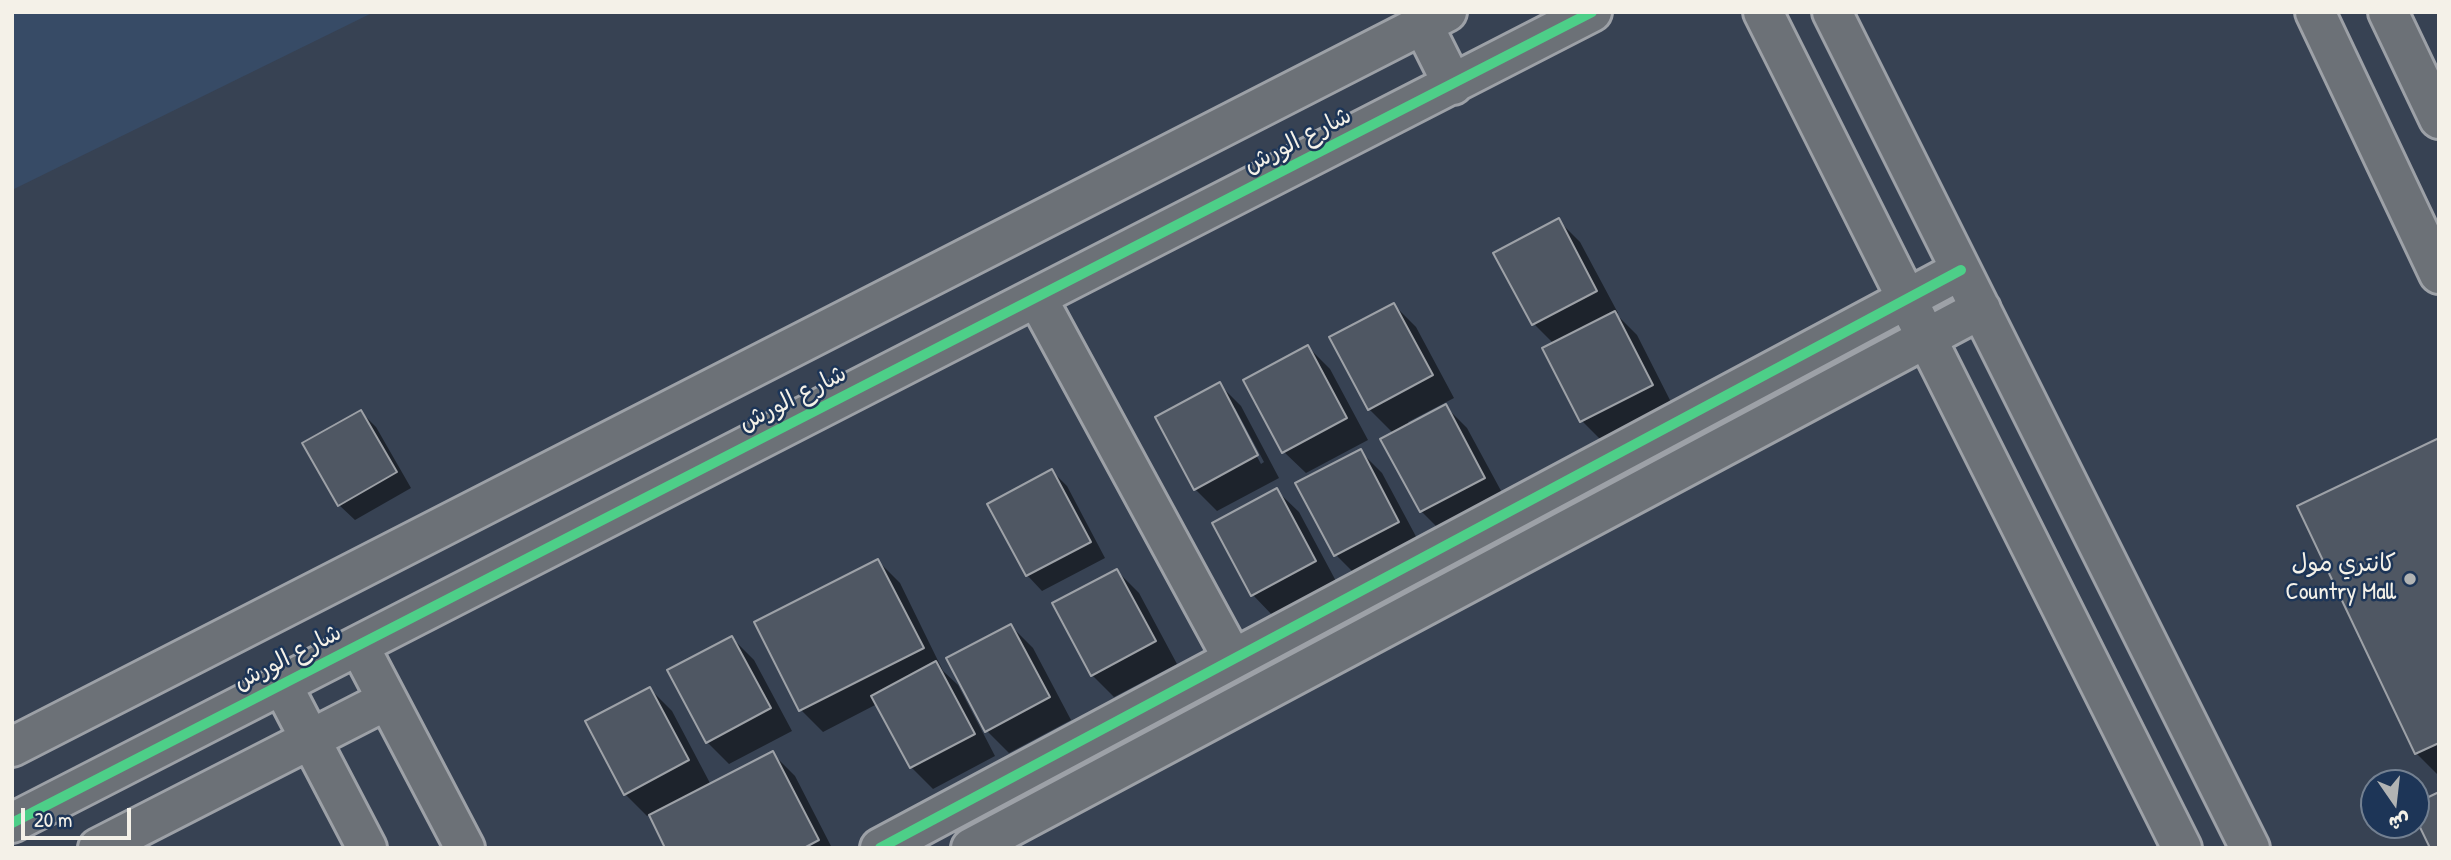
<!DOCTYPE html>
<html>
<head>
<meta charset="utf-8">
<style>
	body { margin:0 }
	#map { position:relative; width:2451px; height:860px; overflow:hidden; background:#374253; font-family:"Patrick Hand","Playpen Sans Arabic",sans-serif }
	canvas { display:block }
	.frame { position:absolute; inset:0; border:14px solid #f4f1e8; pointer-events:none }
	.north { position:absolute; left:2360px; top:769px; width:70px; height:70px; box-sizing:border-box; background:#1d3557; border:2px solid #738091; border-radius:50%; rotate:166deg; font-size:19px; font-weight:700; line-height:28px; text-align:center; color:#f4f1e8 }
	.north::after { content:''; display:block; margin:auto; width:24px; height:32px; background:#b2b4b4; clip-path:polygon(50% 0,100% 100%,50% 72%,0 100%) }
	.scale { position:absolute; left:21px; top:808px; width:110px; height:32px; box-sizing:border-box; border:4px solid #f4f1e8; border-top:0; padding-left:9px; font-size:21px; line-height:24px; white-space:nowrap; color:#f4f1e8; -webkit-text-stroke:5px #1d3557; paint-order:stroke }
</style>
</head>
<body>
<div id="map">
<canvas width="2451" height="860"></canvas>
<div class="frame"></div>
<div class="north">ش</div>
<div class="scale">20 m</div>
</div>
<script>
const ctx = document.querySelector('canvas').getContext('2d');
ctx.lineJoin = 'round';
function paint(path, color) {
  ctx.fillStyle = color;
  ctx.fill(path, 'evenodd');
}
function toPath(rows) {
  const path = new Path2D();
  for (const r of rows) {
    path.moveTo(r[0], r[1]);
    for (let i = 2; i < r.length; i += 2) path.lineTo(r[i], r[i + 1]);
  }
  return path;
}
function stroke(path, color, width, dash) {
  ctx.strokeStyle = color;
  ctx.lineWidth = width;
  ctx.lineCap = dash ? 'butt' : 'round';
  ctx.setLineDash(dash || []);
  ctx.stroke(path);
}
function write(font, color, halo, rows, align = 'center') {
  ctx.font = font + ' "Patrick Hand","Playpen Sans Arabic",sans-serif';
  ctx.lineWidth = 5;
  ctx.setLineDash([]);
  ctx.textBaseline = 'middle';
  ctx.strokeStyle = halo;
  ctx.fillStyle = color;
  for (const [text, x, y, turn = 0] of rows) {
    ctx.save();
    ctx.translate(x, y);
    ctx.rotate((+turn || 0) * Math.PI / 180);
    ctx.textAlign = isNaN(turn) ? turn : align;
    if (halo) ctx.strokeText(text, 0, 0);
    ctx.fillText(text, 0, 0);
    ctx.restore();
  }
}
paint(toPath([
	[12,12,374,12,12,190]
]), '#374b66');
paint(toPath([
	[1558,220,1580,242,1618,313,1616,314,1637,335,1674,408,1604,443,1582,421,1545,349,1554,344,1534,324,1496,253],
	[1394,305,1416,327,1454,398,1408,422,1410,425,1445,406,1467,428,1506,500,1443,533,1421,511,1394,434,1369,409,1331,338],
	[1308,347,1330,369,1368,440,1306,473,1284,452],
	[1219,384,1241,406,1279,478,1217,511,1195,489],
	[1231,408,1235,408,1264,462,1261,464],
	[361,412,376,427,411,488,355,520,339,505],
	[2439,440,2439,776,2416,753,2299,506],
	[1360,451,1382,473,1420,544,1358,577,1336,555],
	[1052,471,1067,486,1105,558,1042,591,1027,575],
	[1277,491,1299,512,1337,583,1274,617,1253,595],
	[878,561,900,583,943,671,958,685,995,756,933,789,911,767,877,704,823,732,801,710],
	[1117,571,1139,593,1177,664,1114,697,1092,675],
	[1011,626,1033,648,1071,720,1009,753,987,731],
	[732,638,754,660,792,731,729,764,707,742],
	[650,689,672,711,711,785,773,754,795,776,832,848,667,848,650,814,647,816,625,794]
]), '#0007');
const building = toPath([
	[1559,218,1597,291,1532,325,1493,253,1559,218],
	[1394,303,1433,375,1368,410,1329,337,1394,303],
	[1615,311,1653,385,1580,422,1542,348,1615,311],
	[1308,345,1347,418,1282,453,1243,380,1308,345],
	[1220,382,1258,455,1194,490,1155,417,1220,382],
	[1446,404,1485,478,1420,512,1380,439,1446,404],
	[361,410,397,472,338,506,302,443,361,410],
	[2439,438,2439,743,2415,754,2297,506,2439,438],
	[1361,449,1399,522,1334,556,1295,483,1361,449],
	[1052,469,1091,542,1026,576,987,504,1052,469],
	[1277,488,1316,561,1251,596,1212,523,1277,488],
	[878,559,924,648,799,711,754,622,878,559],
	[1117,569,1156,641,1091,676,1052,603,1117,569],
	[1011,624,1050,697,985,732,946,658,1011,624],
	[732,636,771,708,706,743,667,670,732,636],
	[936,661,975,734,910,768,871,696,936,661],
	[650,687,689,760,624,795,585,721,650,687],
	[773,751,819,840,804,848,665,848,649,815,773,751],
	[2439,792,2439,848,2430,848,2416,819,2416,803,2439,792]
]);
paint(building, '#4f5763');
stroke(building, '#9da1a7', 2);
const minor = toPath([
	[1763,12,2182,848],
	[1832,12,2250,848],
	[2315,12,2439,274],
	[2388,12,2439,119],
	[1423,25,1453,85],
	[1037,298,1233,659],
	[359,646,465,848],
	[282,685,367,848],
	[12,747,1447,12],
	[12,823,1592,12],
	[98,848,387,700],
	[880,848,1961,270],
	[971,848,1981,309]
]);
stroke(minor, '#9da1a7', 44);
stroke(minor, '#6c7177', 38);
stroke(toPath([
	[12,823,1592,12],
	[880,848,1961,270]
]), '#4dcf88', 10);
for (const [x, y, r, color] of [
	[2410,579,7,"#b2b4b4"]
]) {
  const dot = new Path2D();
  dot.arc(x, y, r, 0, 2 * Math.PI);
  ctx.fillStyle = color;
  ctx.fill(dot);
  stroke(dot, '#1d3557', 2.5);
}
write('24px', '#f4f1e8', '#1d3557', [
	["شارع الورش",1298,141,-27],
	["شارع الورش",793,399,-27],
	["شارع الورش",288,658,-27]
]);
write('24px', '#f4f1e8', '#1d3557', [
	["كانتري مول",2396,565],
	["Country Mall",2396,593]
], 'right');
</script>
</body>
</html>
